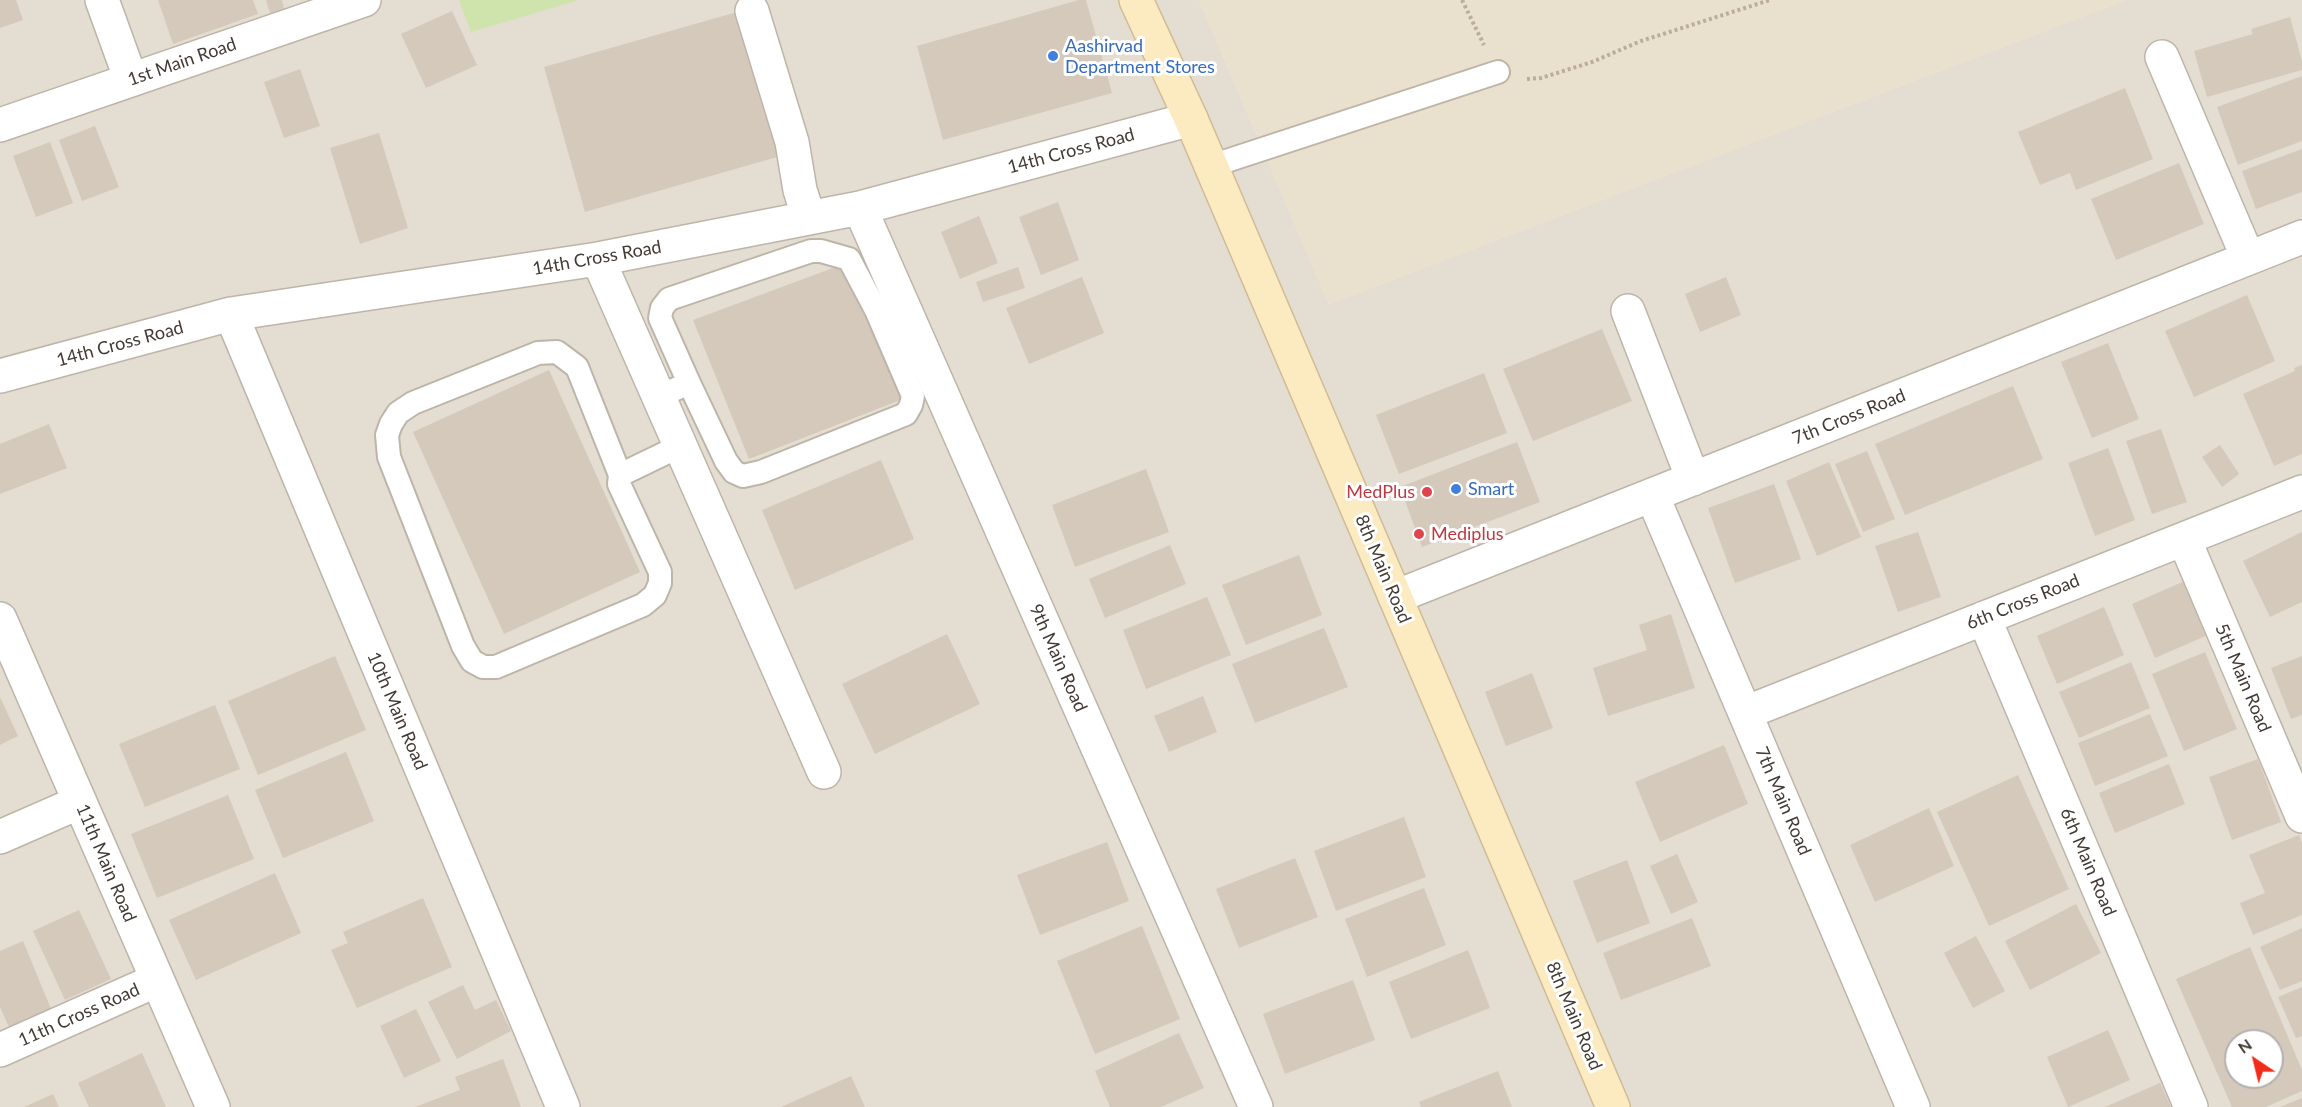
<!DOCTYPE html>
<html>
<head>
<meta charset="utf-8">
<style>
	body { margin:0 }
	#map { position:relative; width:2302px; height:1107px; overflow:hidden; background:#f1ebe3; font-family:Lato,sans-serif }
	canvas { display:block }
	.north { position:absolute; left:2224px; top:1029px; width:60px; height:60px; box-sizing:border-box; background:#fff; border:2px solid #b3b1ad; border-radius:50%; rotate:325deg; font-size:16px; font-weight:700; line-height:24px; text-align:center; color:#423b33 }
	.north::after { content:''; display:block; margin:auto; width:21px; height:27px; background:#f12c19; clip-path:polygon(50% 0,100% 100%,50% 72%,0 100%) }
</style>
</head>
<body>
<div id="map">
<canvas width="2302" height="1107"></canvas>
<div class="north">N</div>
</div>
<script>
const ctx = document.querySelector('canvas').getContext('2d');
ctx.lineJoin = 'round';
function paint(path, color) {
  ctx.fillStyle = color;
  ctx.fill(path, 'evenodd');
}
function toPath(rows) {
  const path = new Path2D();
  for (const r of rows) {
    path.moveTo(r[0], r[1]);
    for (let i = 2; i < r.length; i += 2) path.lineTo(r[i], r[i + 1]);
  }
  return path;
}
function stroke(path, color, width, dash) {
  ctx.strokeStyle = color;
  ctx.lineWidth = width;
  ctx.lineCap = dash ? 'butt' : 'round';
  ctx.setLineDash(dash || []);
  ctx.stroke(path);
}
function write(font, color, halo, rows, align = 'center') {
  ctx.font = font + ' Lato,sans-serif';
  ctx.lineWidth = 6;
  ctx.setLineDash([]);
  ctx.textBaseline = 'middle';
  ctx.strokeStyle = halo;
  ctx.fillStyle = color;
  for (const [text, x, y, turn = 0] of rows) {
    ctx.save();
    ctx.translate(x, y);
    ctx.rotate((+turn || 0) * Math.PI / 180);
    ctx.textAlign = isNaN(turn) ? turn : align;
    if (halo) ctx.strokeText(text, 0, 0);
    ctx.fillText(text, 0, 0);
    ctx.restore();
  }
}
paint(toPath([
	[0,0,1199,0,1329,304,2126,0,2302,0,2302,1107,0,1107],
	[2236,1041,2272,1041,2272,1077,2236,1077]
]), '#e4ddd1');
paint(toPath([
	[1199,0,2126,0,1329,304]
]), '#e9e0cd');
paint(toPath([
	[459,0,579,0,471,32]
]), '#cee4ac');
paint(toPath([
	[0,0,16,0,23,20,0,28],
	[158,0,253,0,258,14,173,44],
	[266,0,282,0,284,9,270,13],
	[1079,0,1086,0,1112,93,943,140,917,46],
	[744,10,784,155,585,212,544,67],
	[452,11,477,65,426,88,401,34],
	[2290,17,2302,61,2302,70,2207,97,2194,51,2253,34,2251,29],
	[300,69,320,126,284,138,264,82],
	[2302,76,2302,141,2238,165,2217,107],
	[2125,88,2153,159,2076,190,2070,173,2040,185,2018,132],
	[95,126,119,187,82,201,59,140],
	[379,133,408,228,360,244,330,148],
	[50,142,73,203,36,217,13,156],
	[2302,149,2302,192,2256,209,2242,171],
	[2179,163,2204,224,2116,260,2091,199],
	[1058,202,1079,260,1041,275,1019,217],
	[979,216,998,263,960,279,941,232],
	[841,265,903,399,749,459,693,320],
	[1018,267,1025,288,983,302,976,282],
	[1082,277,1104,333,1029,364,1006,308],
	[1726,277,1741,315,1700,332,1685,294],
	[2247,295,2275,361,2194,397,2165,331],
	[1602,329,1632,401,1533,441,1503,369],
	[2108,343,2139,419,2092,438,2061,362],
	[2302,365,2302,454,2274,466,2243,394,2295,371,2294,368],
	[549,370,640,572,504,634,413,432],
	[1484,373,1507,433,1399,474,1376,415],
	[2013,386,2043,459,1905,515,1875,444],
	[49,424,67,468,0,494,0,444],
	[2161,429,2187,502,2152,514,2126,441],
	[1517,442,1540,502,1422,547,1400,487],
	[2220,445,2239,474,2222,487,2202,457],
	[2108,448,2135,520,2095,536,2068,463],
	[1867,451,1895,519,1863,532,1835,464],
	[881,460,914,539,795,590,762,510],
	[1829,462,1861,537,1817,556,1786,481],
	[1146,469,1169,532,1075,567,1052,505],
	[1774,484,1801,559,1735,583,1708,508],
	[1918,532,1941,597,1898,612,1875,546],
	[2302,532,2302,602,2270,617,2243,561],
	[1170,545,1186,584,1105,618,1089,579],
	[1299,555,1322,615,1246,645,1222,585],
	[2187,580,2210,634,2155,658,2132,604],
	[1207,597,1231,655,1146,689,1123,630],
	[2104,607,2124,655,2057,684,2037,636],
	[1671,614,1695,688,1608,716,1593,668,1647,650,1639,625],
	[1324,628,1348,687,1255,723,1232,664],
	[947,634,980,704,875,754,842,684],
	[2205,652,2237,729,2184,751,2152,674],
	[335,656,366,730,258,775,228,701],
	[2302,656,2302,715,2291,719,2271,668],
	[2131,662,2150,708,2079,738,2059,692],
	[1532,673,1553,728,1506,746,1485,692],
	[1203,696,1217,732,1169,752,1154,716],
	[0,697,18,736,0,745],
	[215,705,240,769,145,807,119,744],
	[2150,714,2168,756,2095,786,2078,743],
	[1724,745,1748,804,1660,842,1635,782],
	[346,752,374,821,283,858,255,790],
	[2258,759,2281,822,2232,840,2209,777],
	[2169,764,2185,804,2115,833,2099,793],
	[2018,775,2069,889,1989,926,1937,812],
	[228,795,254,859,157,898,131,834],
	[1929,808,1954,866,1875,902,1850,845],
	[1404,817,1426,877,1336,911,1314,851],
	[2299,835,2302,843,2302,915,2253,935,2240,903,2265,893,2249,855],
	[1107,842,1129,901,1040,935,1017,875],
	[1677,854,1698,902,1671,914,1650,866],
	[1295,858,1318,917,1239,948,1216,889],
	[1627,860,1650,923,1597,943,1573,881],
	[275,873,301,933,196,980,169,920],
	[1424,888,1446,945,1367,977,1345,919],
	[423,898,452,967,357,1008,331,950,348,943,343,932],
	[2076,904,2101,953,2030,990,2005,941],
	[79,910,111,979,65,1000,33,931],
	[1692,918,1711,966,1621,1000,1603,953],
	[1142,926,1180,1019,1095,1054,1057,961],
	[2302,928,2302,981,2280,990,2260,947],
	[1976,936,2005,991,1973,1008,1944,953],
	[23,941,51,1009,9,1027,0,1007,0,951],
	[2250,947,2302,1070,2302,1091,2266,1107,2232,1107,2176,979],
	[2236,1041,2272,1041,2272,1077,2236,1077],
	[1468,950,1490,1008,1411,1039,1389,982],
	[1353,980,1375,1040,1285,1074,1263,1014],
	[463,985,475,1010,496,1000,511,1031,457,1059,428,1002],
	[2302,987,2302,1036,2296,1038,2278,997],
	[416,1009,441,1061,404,1078,380,1026],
	[2108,1030,2130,1080,2068,1107,2047,1057],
	[1179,1033,1204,1088,1161,1107,1110,1107,1095,1071],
	[142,1053,166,1107,89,1107,78,1083],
	[503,1059,521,1107,415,1107,460,1090,455,1077],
	[1498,1071,1512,1107,1421,1107,1419,1102],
	[851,1076,865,1107,781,1107],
	[2160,1083,2171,1107,2105,1107],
	[53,1094,59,1107,24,1107],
	[2302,1098,2302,1107,2280,1107]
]), '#d5c9bc');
const lane = toPath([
	[1211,166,1498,72],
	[689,383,726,461,734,472,743,476,761,472,906,414,911,405,913,396,876,310],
	[658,397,689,383,660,318,662,308,669,299,811,251,821,251,849,259,876,310,900,300],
	[620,475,577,367,557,352,538,353,413,403,398,413,391,424,387,435,389,457,463,646,472,661,483,667,496,667,643,605,655,595,660,583,660,572,619,484,620,475,680,446]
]);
const street = toPath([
	[102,0,131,80],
	[752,11,792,142,800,190,809,218],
	[2162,57,2248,258],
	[0,125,364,0],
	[860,208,1256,1107],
	[598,259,824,772],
	[1628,311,1693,479],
	[231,314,563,1107],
	[0,376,231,314,598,259,860,208,1191,119],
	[1652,495,1913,1107],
	[2184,539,2302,816],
	[1395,597,2302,237],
	[1984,618,2191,1107],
	[0,619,213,1107],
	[1745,713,2302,492],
	[0,837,80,802],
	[0,1050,157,980]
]);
const secondary = toPath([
	[1136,0,1191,119,1613,1107]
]);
stroke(lane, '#beb5a9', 26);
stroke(street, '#beb5a9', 36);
stroke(secondary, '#cfbc94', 36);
stroke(toPath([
	[1462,0,1484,45],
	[1527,79,1541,78,1592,62,1641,41,1770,0]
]), '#bdad98', 4, [3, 3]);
stroke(lane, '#fff', 22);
stroke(street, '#fff', 33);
stroke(secondary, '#fceac1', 33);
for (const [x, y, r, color] of [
	[1053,56,6,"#3f7fe0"],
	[1456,489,6,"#3f7fe0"],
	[1427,492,6,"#e0444e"],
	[1419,534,6,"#e0444e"]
]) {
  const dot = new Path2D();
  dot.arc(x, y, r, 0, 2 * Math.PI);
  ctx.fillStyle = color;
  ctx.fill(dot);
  stroke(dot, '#fff', 2);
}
write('18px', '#366cbe', '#fff', [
	["Aashirvad",1065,46],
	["Department Stores",1065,67],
	["Smart",1468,489]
], 'left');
write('18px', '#423b33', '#fff', [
	["1st Main Road",182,62,-19],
	["14th Cross Road",1071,151,-15],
	["14th Cross Road",597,258,-10],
	["14th Cross Road",120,344,-15],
	["7th Cross Road",1849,417,-22],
	["8th Main Road",1383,569,67],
	["6th Cross Road",2023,602,-22],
	["9th Main Road",1058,658,66],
	["5th Main Road",2243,678,67],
	["10th Main Road",397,711,67],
	["7th Main Road",1783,801,67],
	["6th Main Road",2088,862,67],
	["11th Main Road",106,863,67],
	["11th Cross Road",79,1015,-24],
	["8th Main Road",1574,1016,67]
]);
write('18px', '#be3a42', '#fff', [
	["MedPlus",1415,492],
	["Mediplus",1431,534,"left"]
], 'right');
</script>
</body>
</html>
